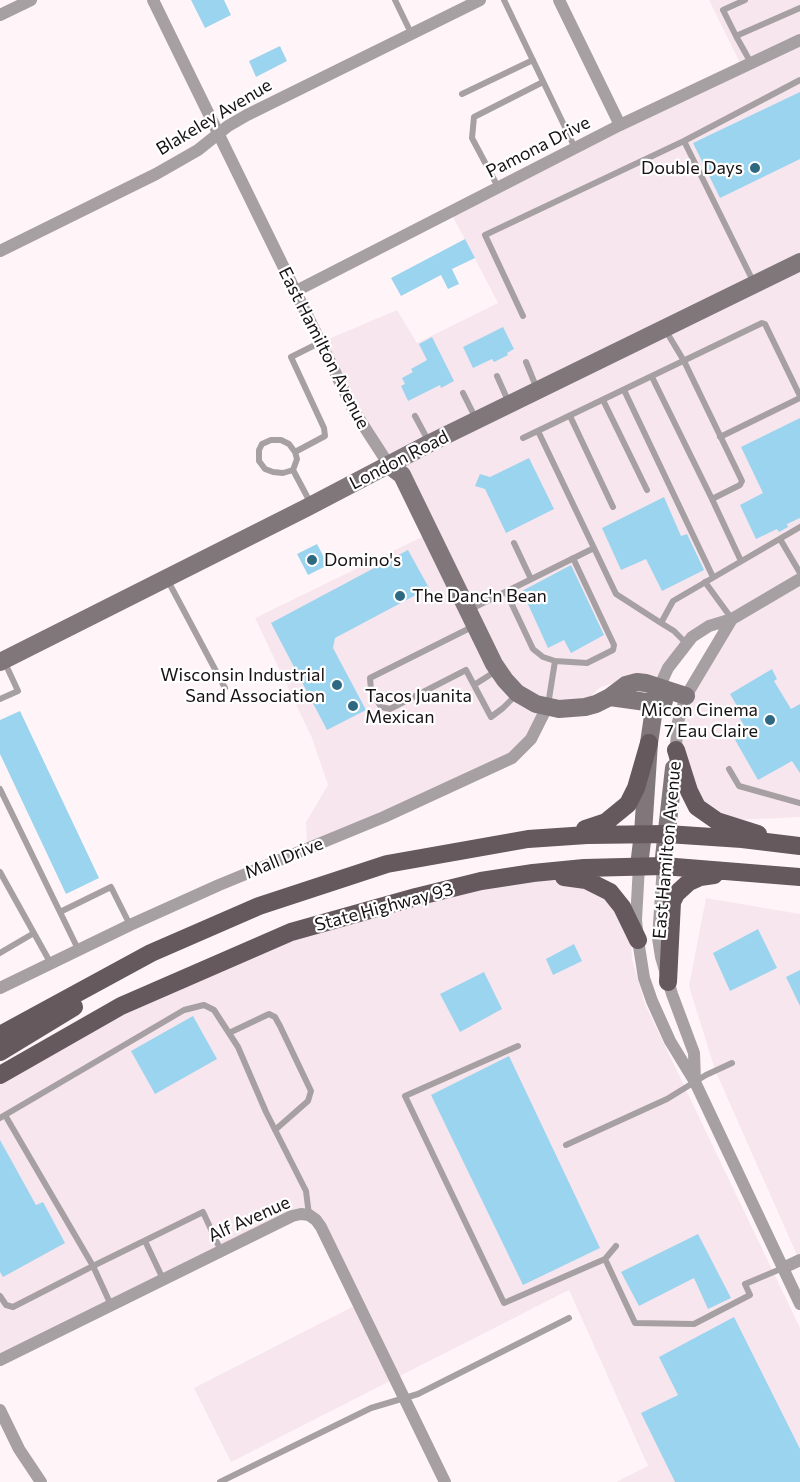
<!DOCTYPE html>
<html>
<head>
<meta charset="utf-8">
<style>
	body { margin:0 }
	canvas { display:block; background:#fff5f9 }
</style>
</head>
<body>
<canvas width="800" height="1482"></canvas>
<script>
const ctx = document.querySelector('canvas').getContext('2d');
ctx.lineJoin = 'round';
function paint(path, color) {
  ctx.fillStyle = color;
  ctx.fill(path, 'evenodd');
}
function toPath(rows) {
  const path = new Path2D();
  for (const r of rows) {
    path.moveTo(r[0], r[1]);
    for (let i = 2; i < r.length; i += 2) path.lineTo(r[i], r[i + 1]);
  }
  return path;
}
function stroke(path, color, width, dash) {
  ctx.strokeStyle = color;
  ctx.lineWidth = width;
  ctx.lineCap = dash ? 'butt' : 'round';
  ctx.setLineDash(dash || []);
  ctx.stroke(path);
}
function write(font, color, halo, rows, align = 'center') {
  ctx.font = font + ' Commissioner,sans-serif';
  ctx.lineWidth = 4.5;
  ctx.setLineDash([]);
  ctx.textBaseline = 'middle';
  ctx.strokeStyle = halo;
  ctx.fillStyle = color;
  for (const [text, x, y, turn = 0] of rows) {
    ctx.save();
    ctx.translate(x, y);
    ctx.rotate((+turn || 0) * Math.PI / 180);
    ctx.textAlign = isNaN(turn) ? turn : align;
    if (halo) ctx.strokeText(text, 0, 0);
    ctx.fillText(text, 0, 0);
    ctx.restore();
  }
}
paint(toPath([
	[709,0,800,0,800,817,717,821,689,791,678,722,731,620,709,626,661,680,621,680,599,688,579,708,547,708,522,750,307,849,306,822,328,785,312,738,255,618,430,533,389,465,319,343,397,310,417,343,498,303,450,211,742,67],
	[533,873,603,887,631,941,632,959,645,1004,800,1328,800,1482,616,1482,648,1466,569,1290,231,1462,194,1388,358,1304,321,1227,301,1214,0,1360,0,1075,291,932],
	[706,898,800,914,800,1262,715,1070,689,986]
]), '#f8e6ee');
paint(toPath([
	[191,0,224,0,231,15,205,28],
	[280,46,287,61,256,77,249,61],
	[800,92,800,159,720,198,693,143],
	[465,239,475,258,452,269,459,284,448,289,441,275,401,296,391,278],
	[503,327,514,349,507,353,508,355,494,362,492,359,473,368,463,347],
	[432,337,454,381,441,388,440,385,408,401,401,386,405,384,402,378,413,372,411,369,427,360,419,344],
	[800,418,800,518,787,524,788,527,779,532,777,529,756,539,740,505,763,493,741,447],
	[529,458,554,509,506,533,485,489,475,486,480,474,490,477],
	[664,497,681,536,687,534,704,570,662,591,646,559,621,570,602,528],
	[317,544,328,565,308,575,297,554],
	[408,550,429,588,335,638,333,648,366,710,327,730,271,623],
	[571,565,604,635,571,653,564,640,548,648,522,591],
	[772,669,777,679,774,681,791,709,800,704,800,773,792,761,758,780,734,738,747,731,734,708,737,706,730,694],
	[20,711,99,878,66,894,0,754,0,720],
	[758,929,777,968,730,991,713,953],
	[574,944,582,961,553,975,546,959],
	[800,970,800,1006,786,977],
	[484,972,502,1009,460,1032,440,994],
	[193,1016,217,1059,155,1094,131,1051],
	[509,1056,600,1248,523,1285,431,1095],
	[0,1140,36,1205,43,1202,65,1243,3,1277,0,1272],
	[698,1234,731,1298,708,1309,694,1278,639,1306,621,1272],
	[734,1317,800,1449,800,1482,675,1482,641,1413,678,1395,659,1357]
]), '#9ad4ef');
stroke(toPath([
	[395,0,411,33],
	[504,0,575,148],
	[745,0,723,10,736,36,800,8],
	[736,36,751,63],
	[462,94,533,60],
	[684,141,754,283],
	[498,187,472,138,474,117,543,82],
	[523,316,485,235,684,141,800,80],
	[666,331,684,361,742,481,740,485,712,499,741,561],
	[526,362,537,389],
	[497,376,509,403],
	[652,377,712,499],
	[624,390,713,577],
	[463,393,476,419],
	[603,400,647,490],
	[415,416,429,442],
	[570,416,613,507],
	[538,431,616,594,661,623],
	[720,437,800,398],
	[523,438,762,323,765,324,800,396],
	[295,452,325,436,324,428,291,357,319,343],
	[293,470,283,473,273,472,265,469,259,461,259,450,262,444,271,440,281,440,289,444,295,452,297,459,293,470,310,502],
	[780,539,800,573],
	[514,543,531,579],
	[167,579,225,688],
	[705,582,732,619],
	[506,592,533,649,543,657,555,661,587,663,613,650,614,645,573,558],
	[471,609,594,548],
	[474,626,370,678,371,690,381,707,390,709,466,670,491,717,503,708,517,694],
	[686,643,674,631,661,623,673,601,800,527],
	[474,685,496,671],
	[0,699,18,691,5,663],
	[548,705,555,661],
	[729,769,739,786,800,803],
	[0,789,78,949],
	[0,872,50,962],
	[60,912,111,887,130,925],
	[0,953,34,933],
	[229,1033,269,1014,275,1017,280,1026,311,1091,308,1101,275,1130],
	[518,1046,405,1096,504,1303,605,1259,616,1246],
	[0,1118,184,1010,204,1005,214,1010,238,1047,266,1112,306,1191,309,1215],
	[566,1145,667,1099,706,1075,732,1063],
	[145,1241,163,1279],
	[605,1259,635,1323,694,1324,750,1295,745,1284,783,1268],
	[0,1296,6,1305,13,1307,93,1266,5,1115],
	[111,1305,93,1266,203,1212,221,1251],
	[220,1482,371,1408,418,1394,569,1318]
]), '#a7a0a3', 6);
stroke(toPath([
	[153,0,354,411,389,465],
	[559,0,620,125],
	[0,15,31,0],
	[0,251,156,174,198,150,228,126,247,115,480,0],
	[294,292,620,125,800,40],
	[657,692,668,668,692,637,709,626,732,619,800,579],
	[675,757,678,722,686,696,732,619],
	[639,866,636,920,638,940,644,978,652,1001,670,1041,695,1082,800,1304],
	[663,866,658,938,661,957,672,994,694,1053,695,1081],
	[0,988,130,925,219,885,384,817,512,758,531,739,547,707],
	[783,1268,800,1260],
	[0,1360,292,1216,301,1214,309,1215,316,1220,321,1227,445,1482],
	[0,1410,19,1449,41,1482]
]), '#a7a0a3', 12);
stroke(toPath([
	[389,465,402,475,494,664,505,680,517,693,536,704,559,709,585,707,596,704,610,697,626,685,637,682,646,683,686,696],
	[0,662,306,508,430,443,800,262],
	[610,697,646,702,664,701],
	[639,866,643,833,649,743,655,702],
	[663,866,674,768]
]), '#80777b', 18);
stroke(toPath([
	[676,750,689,791,697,807,717,821,758,834],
	[585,829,606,822,628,804,636,788,649,743],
	[564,877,586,880,610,892,622,907,638,940],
	[668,982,672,902,676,894,689,882,700,877,714,875],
	[0,1035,151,953,259,906,387,864,528,839,587,835,667,834,742,839,800,846],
	[0,1052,74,1007],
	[0,1075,121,1006,291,932,416,897,481,881,533,873,584,868,663,866,800,877]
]), '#65595e', 18);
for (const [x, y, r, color] of [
	[755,168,6,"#2e6881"],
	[312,560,6,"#2e6881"],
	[400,596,6,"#2e6881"],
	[337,685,6,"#2e6881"],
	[353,706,6,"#2e6881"],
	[770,720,6,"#2e6881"]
]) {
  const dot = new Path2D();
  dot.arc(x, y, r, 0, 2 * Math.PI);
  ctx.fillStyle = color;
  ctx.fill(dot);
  stroke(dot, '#fff', 2);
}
write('18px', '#171214', '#fff', [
	["Blakeley Avenue",214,117,-31],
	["Pamona Drive",538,147,-27],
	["East Hamilton Avenue",324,348,63],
	["London Road",399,460,-27],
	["East Hamilton Avenue",667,850,-85],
	["Mall Drive",284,858,-22],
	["State Highway 93",384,907,-15],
	["Alf Avenue",249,1219,-24]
]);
write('18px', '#171214', '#fff', [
	["Double Days",743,168],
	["Domino's",324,560,"left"],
	["The Danc'n Bean",412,596,"left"],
	["Wisconsin Industrial",325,675],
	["Sand Association",325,696],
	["Tacos Juanita",365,696,"left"],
	["Mexican",365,717,"left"],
	["Micon Cinema",758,710],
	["7 Eau Claire",758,731]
], 'right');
</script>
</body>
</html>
